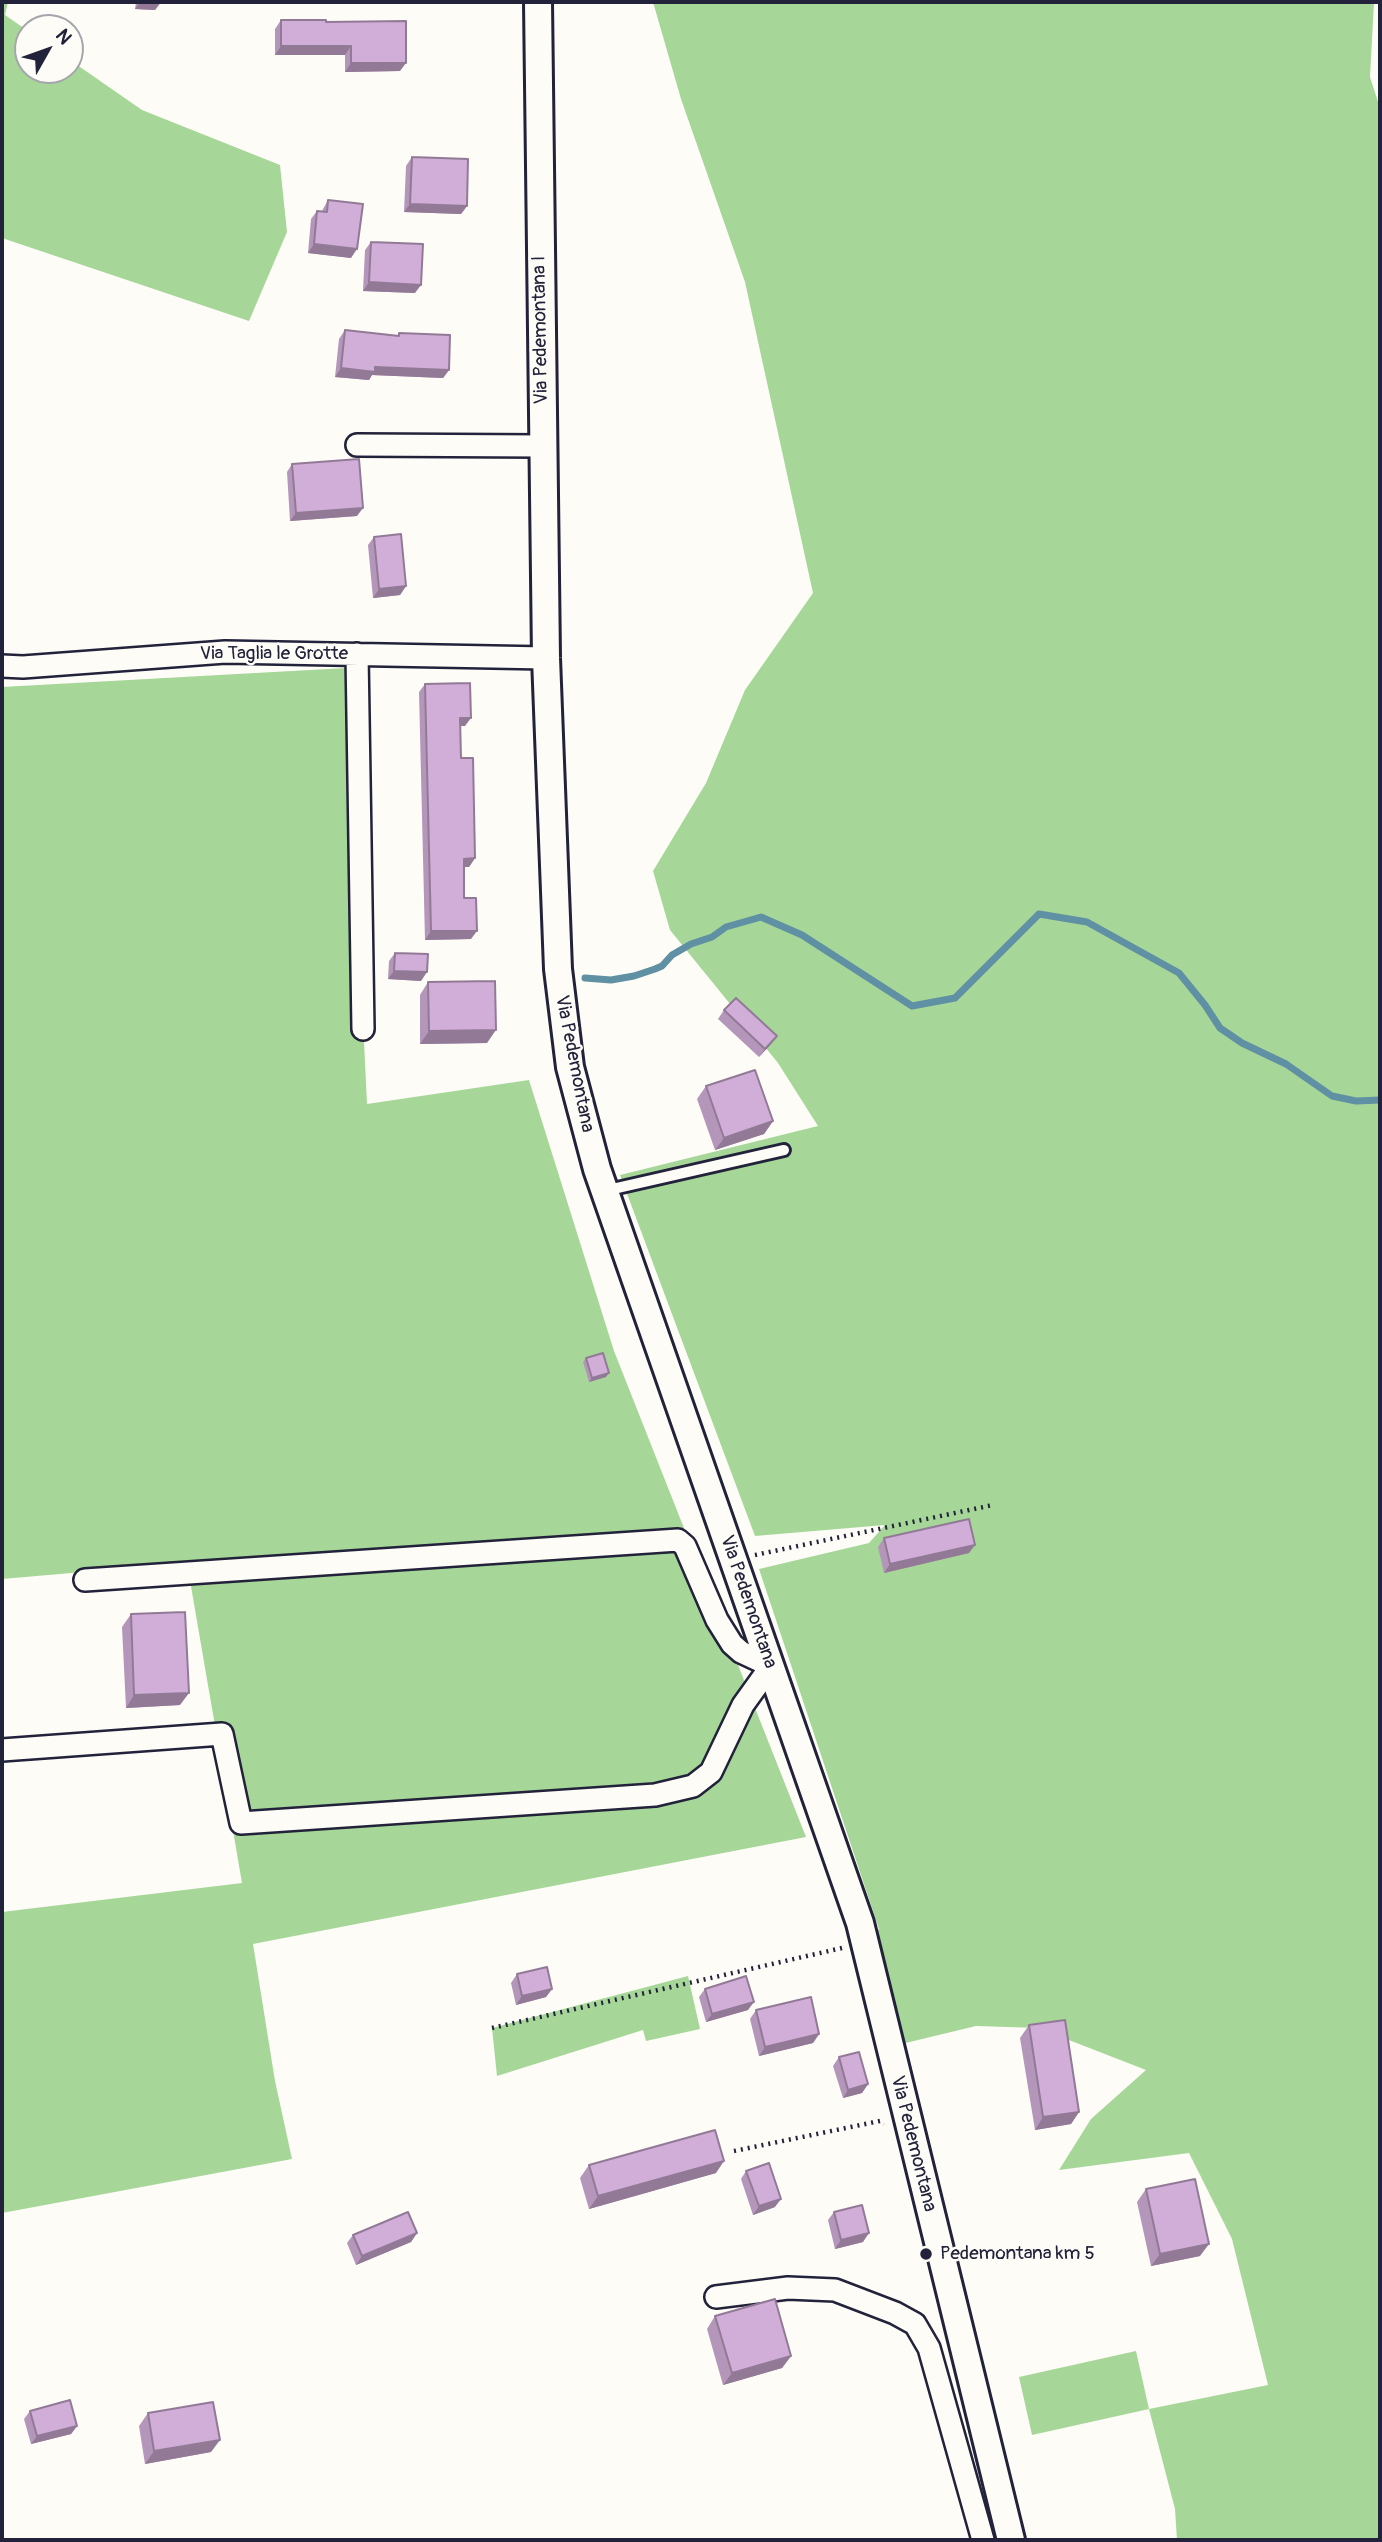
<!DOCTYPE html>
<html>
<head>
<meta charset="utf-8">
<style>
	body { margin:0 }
	#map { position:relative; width:1382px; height:2542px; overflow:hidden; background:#fdfcf7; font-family:Pangolin,sans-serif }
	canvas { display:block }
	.frame { position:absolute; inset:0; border:4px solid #22223b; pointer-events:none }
	.north { position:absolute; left:14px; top:14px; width:70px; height:70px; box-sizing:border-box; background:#fdfcf7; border:2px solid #a5a5ac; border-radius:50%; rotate:50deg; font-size:19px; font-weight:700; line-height:28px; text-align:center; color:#22223b }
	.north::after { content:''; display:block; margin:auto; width:24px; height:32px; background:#22223b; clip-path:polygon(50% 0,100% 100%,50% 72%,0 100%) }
</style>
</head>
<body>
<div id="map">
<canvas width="1382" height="2542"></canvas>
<div class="frame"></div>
<div class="north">N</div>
</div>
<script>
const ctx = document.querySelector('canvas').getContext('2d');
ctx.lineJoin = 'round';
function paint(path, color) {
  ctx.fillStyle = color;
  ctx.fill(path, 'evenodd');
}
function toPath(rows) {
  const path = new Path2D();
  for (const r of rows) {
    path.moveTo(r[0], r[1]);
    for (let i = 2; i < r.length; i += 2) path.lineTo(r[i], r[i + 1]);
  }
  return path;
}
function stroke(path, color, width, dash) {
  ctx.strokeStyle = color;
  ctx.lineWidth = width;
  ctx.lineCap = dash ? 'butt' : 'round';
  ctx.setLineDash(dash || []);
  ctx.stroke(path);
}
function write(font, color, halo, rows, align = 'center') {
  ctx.font = font + ' Pangolin,sans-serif';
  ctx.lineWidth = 5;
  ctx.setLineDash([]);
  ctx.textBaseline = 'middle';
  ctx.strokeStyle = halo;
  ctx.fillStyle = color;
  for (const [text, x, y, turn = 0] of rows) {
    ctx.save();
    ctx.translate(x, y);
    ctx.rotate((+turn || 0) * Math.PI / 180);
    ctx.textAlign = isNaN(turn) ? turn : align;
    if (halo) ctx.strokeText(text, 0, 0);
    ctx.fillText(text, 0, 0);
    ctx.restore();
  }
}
paint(toPath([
	[2,2,8,2,5,15,28,31,28,70,70,70,70,60,142,110,280,165,287,232,249,321,2,238],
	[653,2,1374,2,1370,77,1380,108,1380,2540,1177,2540,1175,2509,1149,2409,1032,2435,1019,2377,1136,2351,1149,2409,1268,2385,1232,2239,1189,2153,1059,2170,1091,2119,1146,2070,1038,2028,976,2026,889,2047,865,1943,879,1929,759,1569,869,1543,885,1525,755,1536,620,1175,818,1126,778,1063,670,930,653,871,706,783,745,690,813,593,745,282,681,99],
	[346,668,367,1104,529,1080,614,1351,806,1837,253,1944,275,2081,292,2159,2,2213,2,1912,242,1883,187,1563,2,1579,2,687],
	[688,1976,700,2029,646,2041,643,2030,497,2076,492,2028]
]), '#a6d798');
stroke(toPath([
	[585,978,611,980,634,976,655,969,662,966,672,955,691,944,712,937,726,927,761,917,802,935,912,1006,955,998,1039,914,1087,922,1179,973,1205,1005,1220,1028,1242,1043,1286,1064,1332,1096,1356,1101,1380,1100]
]), '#6090a3', 7);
const service = toPath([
	[604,1191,784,1150]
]);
const minor = toPath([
	[357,445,543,446],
	[357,654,363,1029],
	[2,666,23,667,225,652,546,658],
	[2,1750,222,1734,241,1823,655,1795,693,1786,711,1772,743,1705,771,1666,741,1652,732,1644,717,1620,685,1546,678,1540,85,1580],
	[716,2297,788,2288,835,2290,895,2313,915,2324,929,2348,983,2540]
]);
const tertiary = toPath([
	[538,2,546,658,558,969,570,1067,597,1169,860,1923,1011,2540]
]);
stroke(service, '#22223b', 16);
stroke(minor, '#22223b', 26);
stroke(tertiary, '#22223b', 32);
stroke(toPath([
	[755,1555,993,1505],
	[492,2028,842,1948],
	[734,2151,880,2121,883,2125]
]), '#22223b', 4.5, [2, 5]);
stroke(service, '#fdfcf7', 10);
stroke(minor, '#fdfcf7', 21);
stroke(tertiary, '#fdfcf7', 26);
paint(toPath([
	[136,2,161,2,155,10,135,9],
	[281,20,326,22,400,71,345,72,345,55,275,55,275,29],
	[412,157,467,206,461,214,404,212,406,166],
	[328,200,351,258,308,253,311,219,317,211,322,211,323,209],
	[371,242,415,293,363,291,365,250],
	[345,330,397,336,399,333,449,370,443,378,372,375,369,380,335,377,339,339],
	[292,464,357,516,290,521,287,472],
	[374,537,406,586,400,595,373,598,368,545],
	[425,684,465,726,460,726,461,758,475,858,469,867,464,867,464,898,471,939,425,940,419,692],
	[395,953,421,981,388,979,389,961],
	[428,982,487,1043,420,1044,420,995],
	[724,1010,777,1036,771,1044,759,1057,718,1019],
	[706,1086,773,1121,764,1134,715,1150,697,1099],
	[586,1358,606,1377,589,1382,583,1362],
	[884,1538,969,1553,884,1573,878,1547],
	[131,1614,180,1705,126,1708,122,1627],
	[517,1974,552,1989,546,1997,516,2005,511,1983],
	[705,1989,748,2010,706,2022,699,1997],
	[756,2010,819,2034,813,2043,759,2056,750,2019],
	[1029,2025,1079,2112,1071,2124,1035,2130,1020,2038],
	[839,2057,868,2084,862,2093,843,2098,833,2066],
	[589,2165,716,2173,589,2209,580,2178],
	[746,2171,775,2207,753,2215,741,2179],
	[1146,2189,1200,2256,1151,2266,1137,2202],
	[834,2212,863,2242,835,2249,828,2220],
	[417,2233,411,2242,356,2265,347,2243,353,2235],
	[715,2316,791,2356,782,2368,723,2385,707,2329],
	[30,2411,77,2426,71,2434,31,2444,24,2419],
	[148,2413,211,2452,145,2464,139,2426]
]), '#b496ba');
paint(toPath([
	[140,2,161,2,155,10,135,9],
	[281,46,351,46,345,55,275,55],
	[351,63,406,63,400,71,345,72],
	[410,204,467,206,461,214,404,212],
	[314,244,357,249,351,258,308,253],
	[369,282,421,285,415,293,363,291],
	[375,367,449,370,443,378,372,375,369,380,335,377,341,368],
	[363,508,357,516,290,521,296,513],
	[406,586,400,595,373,598,379,589],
	[460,718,471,718,465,726,454,726],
	[475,858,469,867,458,867,464,859],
	[431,931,477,931,471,939,425,940],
	[394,971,427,972,421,981,388,979],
	[496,1030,487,1043,420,1044,429,1031],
	[777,1036,771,1044,759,1057,765,1049],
	[773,1121,764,1134,715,1150,724,1138],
	[609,1373,606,1377,589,1382,592,1378],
	[975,1545,969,1553,884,1573,890,1564],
	[189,1693,180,1705,126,1708,134,1695],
	[552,1989,546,1997,516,2005,522,1996],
	[754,2002,748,2010,706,2022,712,2014],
	[819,2034,813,2043,759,2056,765,2047],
	[868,2084,862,2093,843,2098,848,2090],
	[1079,2112,1071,2124,1035,2130,1043,2117],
	[724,2161,716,2173,589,2209,598,2196],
	[781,2199,775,2207,753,2215,759,2206],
	[417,2233,411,2242,356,2265,362,2256],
	[869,2233,863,2242,835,2249,841,2240],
	[1209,2244,1200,2256,1151,2266,1160,2254],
	[791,2356,782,2368,723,2385,732,2373],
	[77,2426,71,2434,31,2444,37,2436],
	[220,2440,211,2452,145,2464,154,2451]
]), '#927a97');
const building = toPath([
	[281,20,326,20,326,22,406,21,406,63,351,63,351,46,281,46,281,20],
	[412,157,468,159,467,206,410,204,412,157],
	[328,200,363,204,357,249,314,244,317,211,327,212,328,200],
	[371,242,423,244,421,285,369,282,371,242],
	[345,330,399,336,399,333,450,335,449,370,375,367,375,372,341,368,345,330],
	[359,459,363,508,296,513,292,464,359,459],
	[401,534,406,586,379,589,374,537,401,534],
	[470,683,471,718,460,718,461,758,473,758,475,858,464,859,464,898,476,898,477,931,431,931,425,684,470,683],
	[395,953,428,954,427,972,394,971,395,953],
	[495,981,496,1030,429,1031,428,982,495,981],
	[736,998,777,1036,765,1049,724,1010,736,998],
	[755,1070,773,1121,724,1138,706,1086,755,1070],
	[603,1353,609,1373,592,1378,586,1358,603,1353],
	[969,1519,975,1545,890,1564,884,1538,969,1519],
	[185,1612,189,1693,134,1695,131,1614,185,1612],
	[547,1967,552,1989,522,1996,517,1974,547,1967],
	[746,1976,754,2002,712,2014,705,1989,746,1976],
	[811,1997,819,2034,765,2047,756,2010,811,1997],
	[1065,2020,1079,2112,1043,2117,1029,2025,1065,2020],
	[859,2052,868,2084,848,2090,839,2057,859,2052],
	[715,2130,724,2161,598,2196,589,2165,715,2130],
	[769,2163,781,2199,759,2206,746,2171,769,2163],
	[1195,2179,1209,2244,1160,2254,1146,2189,1195,2179],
	[862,2205,869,2233,841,2240,834,2212,862,2205],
	[408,2212,417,2233,362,2256,353,2235,408,2212],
	[775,2299,791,2356,732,2373,715,2316,775,2299],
	[70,2400,77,2426,37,2436,30,2411,70,2400],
	[213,2402,220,2440,154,2451,148,2413,213,2402]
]);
paint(building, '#d1aed8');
stroke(building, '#927a97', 2);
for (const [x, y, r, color] of [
	[926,2254,7,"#22223b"]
]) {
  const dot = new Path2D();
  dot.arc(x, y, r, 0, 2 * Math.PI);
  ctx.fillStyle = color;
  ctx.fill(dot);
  stroke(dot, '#fdfcf7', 2.5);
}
write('19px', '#22223b', '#fdfcf7', [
	["Via Pedemontana I",541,330,-91],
	["Via Taglia le Grotte",274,654],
	["Via Pedemontana",574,1064,79],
	["Via Pedemontana",748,1602,71],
	["Via Pedemontana",913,2144,76]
]);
write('19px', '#22223b', '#fdfcf7', [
	["Pedemontana km 5",940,2254]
], 'left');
</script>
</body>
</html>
